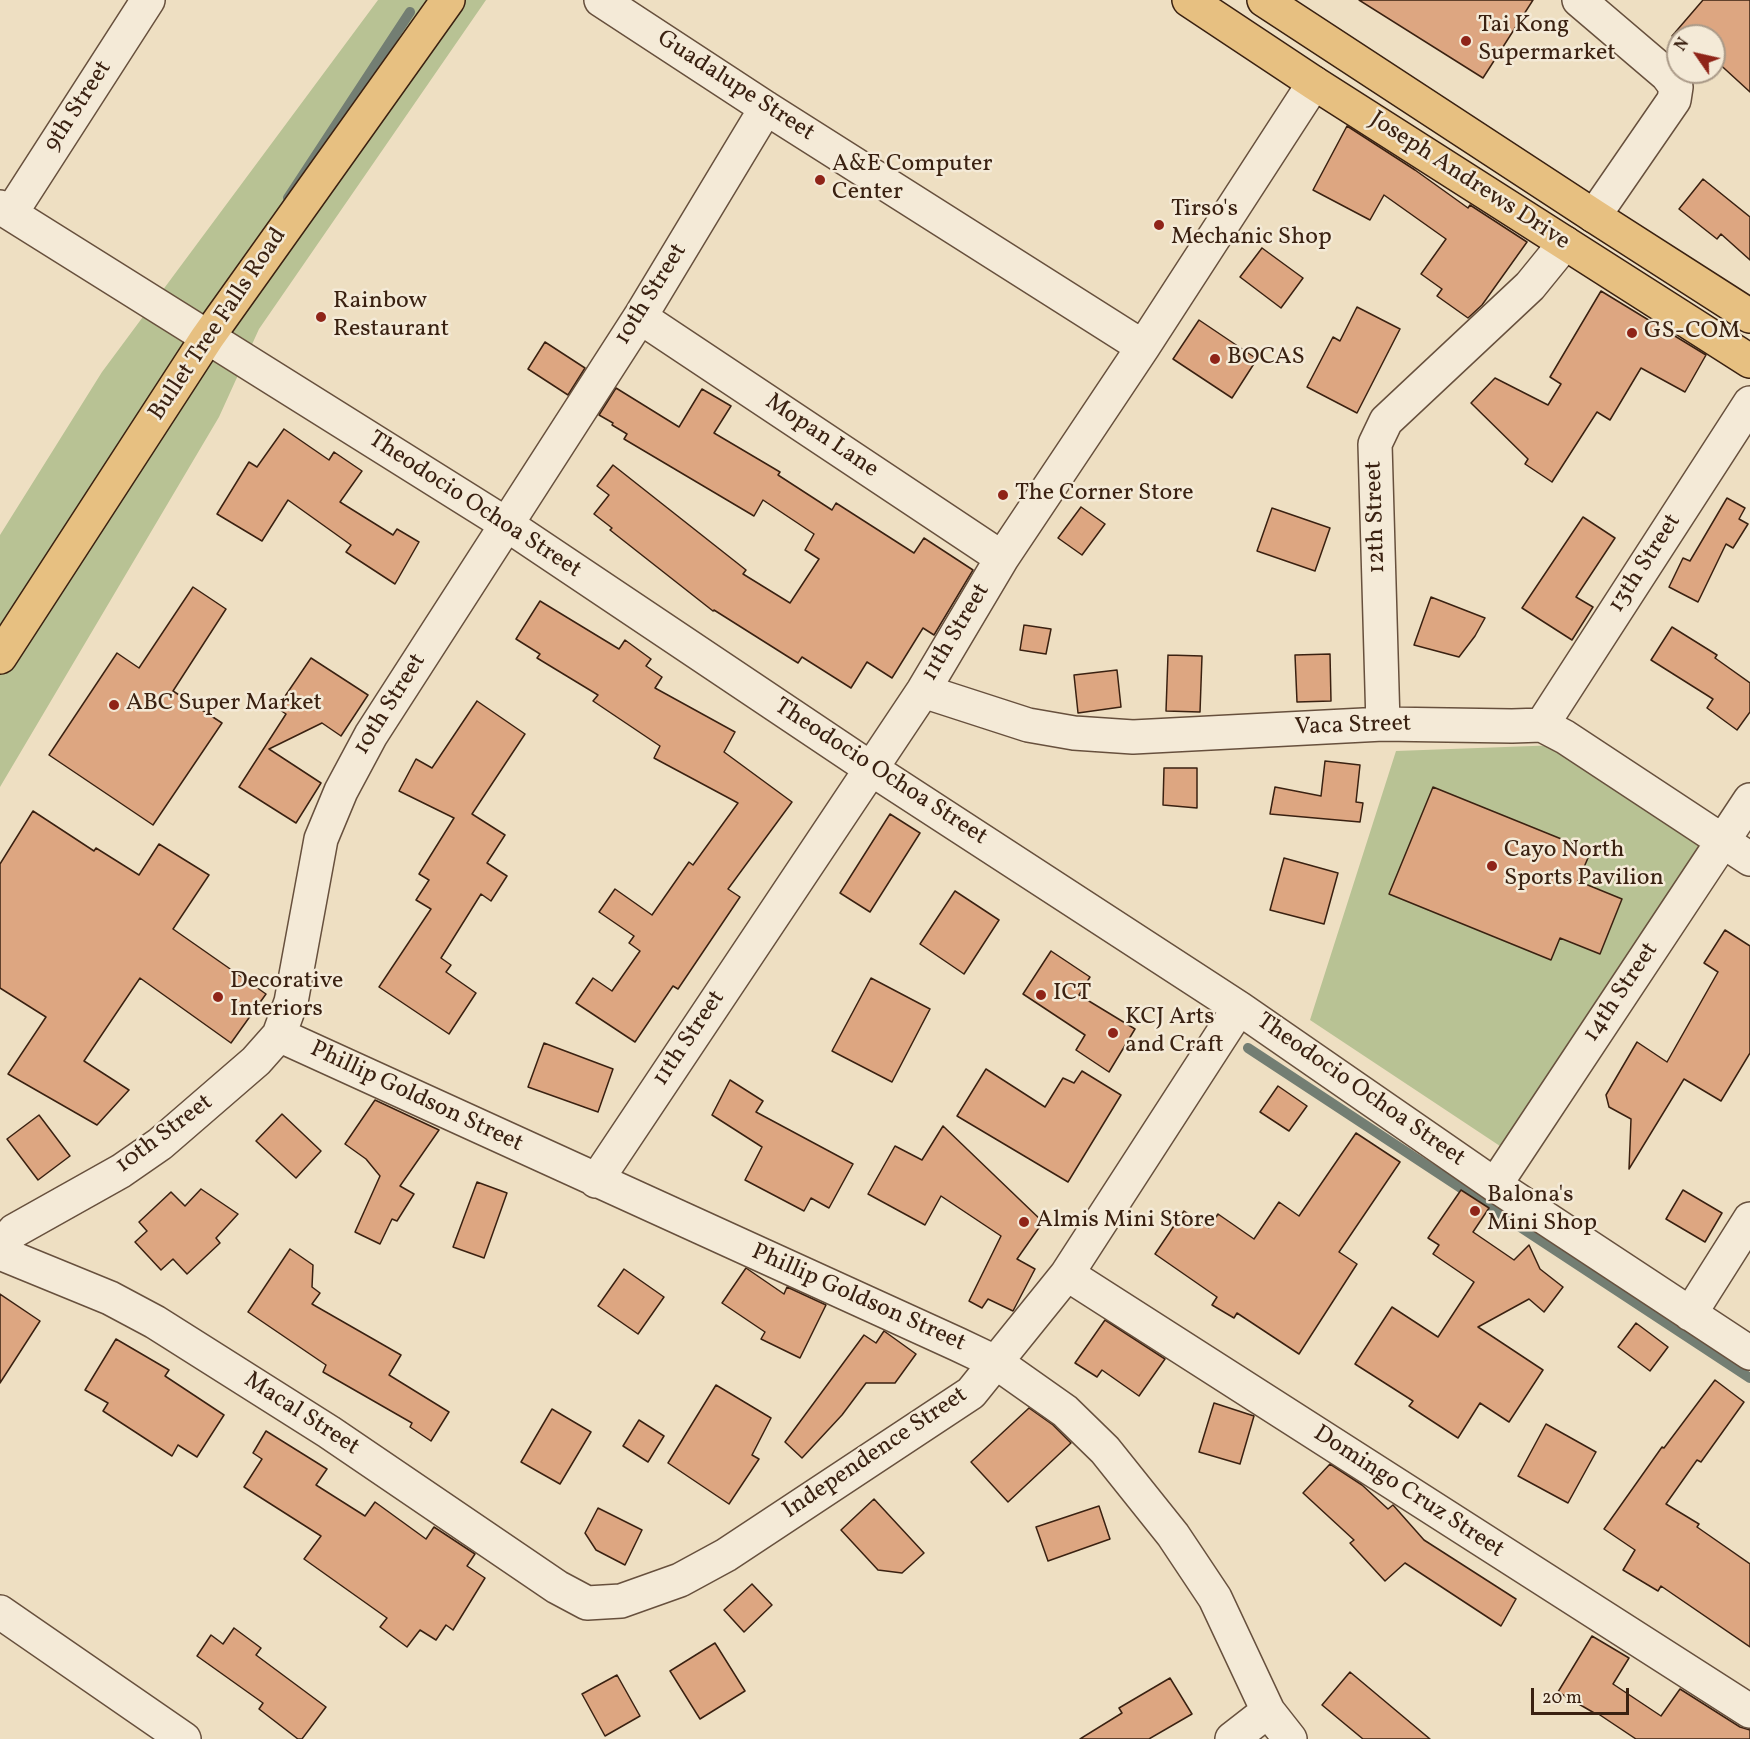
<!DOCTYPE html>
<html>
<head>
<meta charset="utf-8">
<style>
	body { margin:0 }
	#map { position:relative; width:1750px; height:1739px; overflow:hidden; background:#eedfc2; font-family:Vollkorn,serif }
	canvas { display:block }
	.north { position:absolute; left:1666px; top:24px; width:60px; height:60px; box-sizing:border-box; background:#f4ead7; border:2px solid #aa9a88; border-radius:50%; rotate:304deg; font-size:16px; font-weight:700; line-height:24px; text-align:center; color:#3a2111 }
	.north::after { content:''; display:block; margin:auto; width:21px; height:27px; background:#8f2418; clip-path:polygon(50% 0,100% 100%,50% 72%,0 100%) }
	.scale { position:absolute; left:1531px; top:1688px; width:98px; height:27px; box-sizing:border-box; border:3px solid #3a2111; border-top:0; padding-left:8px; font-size:18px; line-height:21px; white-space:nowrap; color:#3a2111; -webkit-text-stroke:4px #f4ead7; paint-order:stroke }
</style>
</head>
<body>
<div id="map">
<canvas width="1750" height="1739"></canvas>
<div class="north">N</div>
<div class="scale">20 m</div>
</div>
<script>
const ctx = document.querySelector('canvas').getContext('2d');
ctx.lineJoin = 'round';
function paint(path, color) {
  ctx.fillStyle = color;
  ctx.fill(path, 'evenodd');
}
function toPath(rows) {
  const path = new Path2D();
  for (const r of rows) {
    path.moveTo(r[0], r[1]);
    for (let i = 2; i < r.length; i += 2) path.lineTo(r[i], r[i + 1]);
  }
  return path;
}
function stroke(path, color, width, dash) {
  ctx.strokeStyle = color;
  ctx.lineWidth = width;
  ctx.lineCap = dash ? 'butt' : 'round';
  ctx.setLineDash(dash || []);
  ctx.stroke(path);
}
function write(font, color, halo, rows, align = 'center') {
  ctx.font = font + ' Vollkorn,serif';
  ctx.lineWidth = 5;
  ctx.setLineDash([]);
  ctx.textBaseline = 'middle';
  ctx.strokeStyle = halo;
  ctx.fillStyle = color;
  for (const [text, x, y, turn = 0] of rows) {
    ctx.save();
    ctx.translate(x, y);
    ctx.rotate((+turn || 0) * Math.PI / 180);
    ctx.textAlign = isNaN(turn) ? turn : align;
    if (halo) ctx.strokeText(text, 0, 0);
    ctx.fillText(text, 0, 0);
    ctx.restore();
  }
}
paint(toPath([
	[378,0,486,0,259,329,219,417,0,787,0,535,102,372],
	[1560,745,1709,845,1506,1150,1310,1020,1396,751]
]), '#b8c294');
stroke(toPath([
	[288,198,410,12],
	[1248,1048,1750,1378]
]), '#737e73', 10);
const building = toPath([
	[1359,0,1533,0,1483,78,1359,0],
	[1703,0,1750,0,1750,92,1714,59,1714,36,1672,36,1703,0],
	[1347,126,1415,170,1468,208,1470,205,1527,242,1482,305,1468,318,1437,296,1442,289,1421,274,1446,239,1384,195,1370,220,1313,190,1347,126],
	[1703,179,1750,217,1750,260,1721,234,1717,239,1679,209,1703,179],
	[1262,248,1303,278,1281,308,1240,277,1262,248],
	[1601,291,1706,355,1685,392,1641,368,1610,420,1597,412,1552,482,1525,464,1528,459,1471,403,1495,378,1548,405,1561,384,1550,377,1601,291],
	[1357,307,1400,329,1357,413,1307,387,1333,337,1340,341,1357,307],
	[1199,320,1257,359,1232,398,1173,359,1199,320],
	[545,342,585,368,568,395,528,369,545,342],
	[616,388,679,427,702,389,731,406,714,433,780,472,778,475,832,510,836,503,914,553,924,538,973,570,934,635,923,628,892,678,867,662,851,688,802,657,798,663,714,610,713,611,610,530,612,528,594,514,609,495,597,486,613,465,746,570,743,574,790,603,819,559,805,550,814,534,763,500,754,516,624,439,627,434,612,425,613,423,599,415,616,388],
	[284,429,329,460,334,452,362,471,340,502,393,535,397,529,419,542,395,584,346,552,351,545,288,500,262,541,217,514,249,462,257,467,284,429],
	[1727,498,1745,508,1739,519,1748,524,1733,548,1726,544,1698,602,1669,587,1683,558,1690,561,1727,498],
	[1081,507,1105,524,1082,555,1058,538,1081,507],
	[1272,508,1330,528,1315,571,1257,551,1272,508],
	[1583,517,1615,538,1576,597,1593,607,1572,640,1522,608,1583,517],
	[193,587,226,609,173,691,222,723,153,825,49,755,117,653,139,668,193,587],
	[1431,597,1485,618,1475,636,1459,657,1414,645,1431,597],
	[540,601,619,649,625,640,651,659,646,666,662,677,655,688,735,732,724,752,792,802,728,889,740,897,678,989,673,986,635,1042,576,1003,593,978,612,991,640,951,629,943,634,936,599,912,615,889,652,915,689,862,693,865,738,803,654,758,660,746,593,701,598,695,537,658,540,654,516,639,540,601],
	[1024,625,1051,629,1046,654,1020,650,1024,625],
	[1672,627,1717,655,1715,658,1750,683,1750,712,1737,730,1707,708,1713,699,1651,660,1672,627],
	[1330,654,1331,701,1297,702,1295,655,1330,654],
	[1168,655,1202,656,1200,712,1166,711,1168,655],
	[311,658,368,695,341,736,322,723,269,749,321,783,296,823,239,787,286,714,277,708,311,658],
	[1117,670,1121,707,1078,713,1074,675,1117,670],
	[477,701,525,734,472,814,505,835,487,863,507,876,491,901,481,894,441,958,451,965,446,972,476,993,449,1034,379,987,431,909,416,900,429,880,419,874,454,818,399,791,416,759,432,768,477,701],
	[1325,761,1360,765,1356,802,1363,803,1360,822,1270,814,1275,787,1321,796,1325,761],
	[1164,768,1197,768,1197,808,1163,805,1164,768],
	[1433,787,1591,851,1578,881,1622,899,1600,954,1560,938,1551,960,1389,894,1433,787],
	[33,811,94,851,96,848,139,875,159,844,209,875,173,929,266,994,231,1043,140,978,84,1061,129,1090,97,1125,8,1074,46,1017,0,988,0,864,33,811],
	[890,814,920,833,870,912,840,893,890,814],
	[1284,858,1338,873,1324,924,1270,910,1284,858],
	[955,891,999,920,964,974,920,944,955,891],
	[1725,930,1750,946,1750,1053,1721,1101,1684,1079,1629,1169,1631,1119,1609,1107,1606,1095,1637,1042,1667,1062,1718,972,1704,963,1725,930],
	[1051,951,1090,977,1079,995,1135,1029,1109,1072,1076,1050,1085,1035,1023,994,1051,951],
	[871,978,930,1009,892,1082,832,1051,871,978],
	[544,1043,613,1069,598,1112,528,1087,544,1043],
	[986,1069,1045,1107,1063,1078,1074,1083,1082,1071,1121,1095,1068,1182,957,1116,986,1069],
	[730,1080,763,1101,756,1112,853,1164,829,1208,811,1198,804,1211,745,1180,762,1147,712,1115,730,1080],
	[1278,1086,1307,1106,1289,1131,1260,1112,1278,1086],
	[375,1100,439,1130,400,1186,414,1194,397,1221,392,1219,380,1244,355,1232,380,1176,366,1159,345,1144,375,1100],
	[282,1114,321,1151,296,1178,256,1141,282,1114],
	[39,1115,70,1156,38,1180,7,1139,39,1115],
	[943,1126,1043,1222,1017,1259,1035,1269,1013,1311,988,1299,982,1308,969,1301,1001,1236,941,1196,925,1225,868,1194,895,1146,922,1160,943,1126],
	[1356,1133,1400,1162,1339,1252,1357,1264,1299,1354,1237,1313,1234,1318,1212,1305,1217,1297,1155,1254,1184,1211,1209,1228,1218,1214,1254,1239,1279,1202,1299,1216,1356,1133],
	[477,1182,507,1193,484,1258,453,1247,477,1182],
	[201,1189,238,1214,216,1238,220,1243,187,1274,173,1259,161,1270,135,1242,147,1231,139,1222,171,1192,185,1206,201,1189],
	[1461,1190,1489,1208,1473,1232,1514,1260,1529,1245,1540,1269,1563,1287,1544,1312,1529,1299,1478,1327,1543,1370,1509,1422,1480,1403,1458,1438,1409,1406,1413,1401,1355,1364,1392,1307,1438,1337,1474,1282,1433,1254,1439,1245,1428,1238,1461,1190],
	[1683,1190,1722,1213,1705,1242,1666,1219,1683,1190],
	[290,1249,313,1265,312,1287,320,1293,312,1304,401,1355,389,1375,449,1412,431,1441,410,1427,412,1423,323,1372,326,1365,248,1312,290,1249],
	[746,1268,784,1294,787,1287,826,1305,800,1358,761,1339,765,1332,722,1303,746,1268],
	[624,1269,664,1297,638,1334,598,1306,624,1269],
	[0,1294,40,1321,0,1383,0,1294],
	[1105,1320,1165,1359,1139,1396,1102,1370,1097,1377,1075,1363,1105,1320],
	[1636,1323,1668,1347,1650,1371,1618,1347,1636,1323],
	[884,1331,916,1354,895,1383,866,1383,842,1415,802,1458,785,1442,864,1335,876,1343,884,1331],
	[116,1339,169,1370,165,1376,224,1415,197,1457,178,1445,172,1456,103,1411,108,1403,85,1390,116,1339],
	[1715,1380,1744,1402,1701,1462,1697,1460,1666,1504,1699,1524,1697,1527,1750,1564,1750,1647,1661,1586,1658,1591,1623,1570,1635,1550,1604,1529,1662,1447,1664,1448,1715,1380],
	[716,1385,771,1418,752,1455,759,1459,729,1504,668,1463,716,1385],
	[1214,1403,1254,1416,1240,1464,1199,1452,1214,1403],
	[1029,1408,1053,1425,1071,1443,1008,1502,971,1462,1029,1408],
	[552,1409,591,1432,560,1484,521,1462,552,1409],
	[639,1420,664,1436,648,1462,623,1446,639,1420],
	[1546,1424,1596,1452,1568,1503,1518,1476,1546,1424],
	[266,1431,327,1469,316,1485,365,1516,375,1502,426,1539,434,1527,475,1554,467,1566,485,1578,453,1630,446,1625,436,1640,420,1630,407,1647,380,1627,387,1618,304,1559,321,1536,244,1487,262,1459,253,1453,266,1431],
	[1330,1464,1362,1485,1388,1509,1393,1505,1424,1540,1516,1599,1501,1626,1405,1563,1385,1581,1350,1543,1354,1540,1303,1493,1330,1464],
	[874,1499,924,1553,902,1573,878,1570,841,1530,874,1499],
	[1099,1506,1110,1539,1048,1561,1036,1527,1099,1506],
	[598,1508,642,1530,625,1565,596,1550,585,1533,598,1508],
	[752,1584,772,1605,744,1632,724,1610,752,1584],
	[234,1628,261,1648,256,1655,326,1707,302,1739,298,1739,259,1709,263,1703,197,1656,211,1635,223,1644,234,1628],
	[1592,1636,1629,1658,1613,1684,1661,1716,1680,1689,1740,1727,1750,1730,1750,1739,1636,1739,1597,1713,1596,1714,1558,1692,1592,1636],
	[715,1643,745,1691,700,1719,670,1671,715,1643],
	[1350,1672,1430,1739,1363,1739,1322,1705,1350,1672],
	[617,1675,640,1716,605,1736,582,1694,617,1675],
	[1170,1678,1192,1714,1149,1739,1080,1739,1122,1713,1119,1708,1170,1678]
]);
paint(building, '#dda681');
stroke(building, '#3a2111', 1.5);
const minor = toPath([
	[601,0,766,108,1143,347],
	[1579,0,1667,75,1676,87,1674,100,1594,216],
	[0,207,506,524,870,768,1239,1008,1495,1185,1750,1353],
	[11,213,148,0],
	[640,317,1002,558],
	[923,691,1028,725,1074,733,1133,737,1383,724,1512,726,1542,725,1565,737,1750,859],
	[1383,724,1375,444,1386,421,1530,286,1565,243],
	[1542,725,1750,403],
	[279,1035,957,1344,997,1363,1065,1411,1105,1450,1173,1535,1215,1598,1268,1711,1290,1739],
	[596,1181,923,691,1002,558,1143,347,1314,83],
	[1495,1185,1750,800],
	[0,1247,14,1231,121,1171,160,1144,256,1061,279,1035,291,1002,321,839,341,791,371,735,640,317,766,108],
	[0,1253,110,1298,155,1322,329,1432,557,1587,587,1603,621,1601,680,1580,726,1555,971,1393,1067,1274,1239,1008],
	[1067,1274,1750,1711],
	[1690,1314,1750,1219],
	[0,1612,184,1739],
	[1232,1739,1268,1711]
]);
const major = toPath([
	[0,657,207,338,448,0]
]);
const highway = toPath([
	[1189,0,1314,83,1750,361],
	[1264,0,1594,216,1750,316]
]);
stroke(minor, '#67503d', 36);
stroke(major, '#3a2111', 36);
stroke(highway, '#3a2111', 36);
stroke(minor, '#f4ead7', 33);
stroke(major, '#e7c081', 33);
stroke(highway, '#e7c081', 33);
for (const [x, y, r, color] of [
	[1466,41,6,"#8f2418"],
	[820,180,6,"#8f2418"],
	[1159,225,6,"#8f2418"],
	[321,317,6,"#8f2418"],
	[1632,333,6,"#8f2418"],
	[1215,359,6,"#8f2418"],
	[1003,495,6,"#8f2418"],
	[114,705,6,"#8f2418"],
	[1492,866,6,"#8f2418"],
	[1041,995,6,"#8f2418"],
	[218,997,6,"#8f2418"],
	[1113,1033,6,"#8f2418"],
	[1475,1211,6,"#8f2418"],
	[1024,1222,6,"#8f2418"]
]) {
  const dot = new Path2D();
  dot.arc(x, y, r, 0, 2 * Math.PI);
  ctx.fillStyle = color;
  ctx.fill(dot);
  stroke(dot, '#f4ead7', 2);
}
write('24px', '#3a2111', '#f4ead7', [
	["Tai Kong",1478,27],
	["Supermarket",1478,55],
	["A&E Computer",832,166],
	["Center",832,194],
	["Tirso's",1171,211],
	["Mechanic Shop",1171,239],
	["Rainbow",333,303],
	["Restaurant",333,331],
	["GS-COM",1644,333],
	["BOCAS",1227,359],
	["The Corner Store",1015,495],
	["ABC Super Market",126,705],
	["Cayo North",1504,852],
	["Sports Pavilion",1504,880],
	["Decorative",230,983],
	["Interiors",230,1011],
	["ICT",1053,995],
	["KCJ Arts",1125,1019],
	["and Craft",1125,1047],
	["Balona's",1487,1197],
	["Mini Shop",1487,1225],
	["Almis Mini Store",1036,1222]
], 'left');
write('24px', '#3a2111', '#f4ead7', [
	["Guadalupe Street",735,87,33],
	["9th Street",79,107,-57],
	["Joseph Andrews Drive",1469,182,33],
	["10th Street",652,295,-58],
	["Bullet Tree Falls Road",219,325,-56],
	["Mopan Lane",821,437,34],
	["Theodocio Ochoa Street",474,506,33],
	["12th Street",1377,517,-92],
	["13th Street",1646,564,-57],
	["11th Street",957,633,-59],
	["10th Street",391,705,-58],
	["Vaca Street",1353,727,-2],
	["Theodocio Ochoa Street",880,773,33],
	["14th Street",1622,993,-56],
	["11th Street",690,1039,-56],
	["Theodocio Ochoa Street",1360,1091,35],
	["Phillip Goldson Street",416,1098,25],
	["10th Street",165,1135,-37],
	["Phillip Goldson Street",858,1299,24],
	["Macal Street",301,1415,33],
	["Independence Street",876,1454,-34],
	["Domingo Cruz Street",1408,1493,33]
]);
</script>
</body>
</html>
